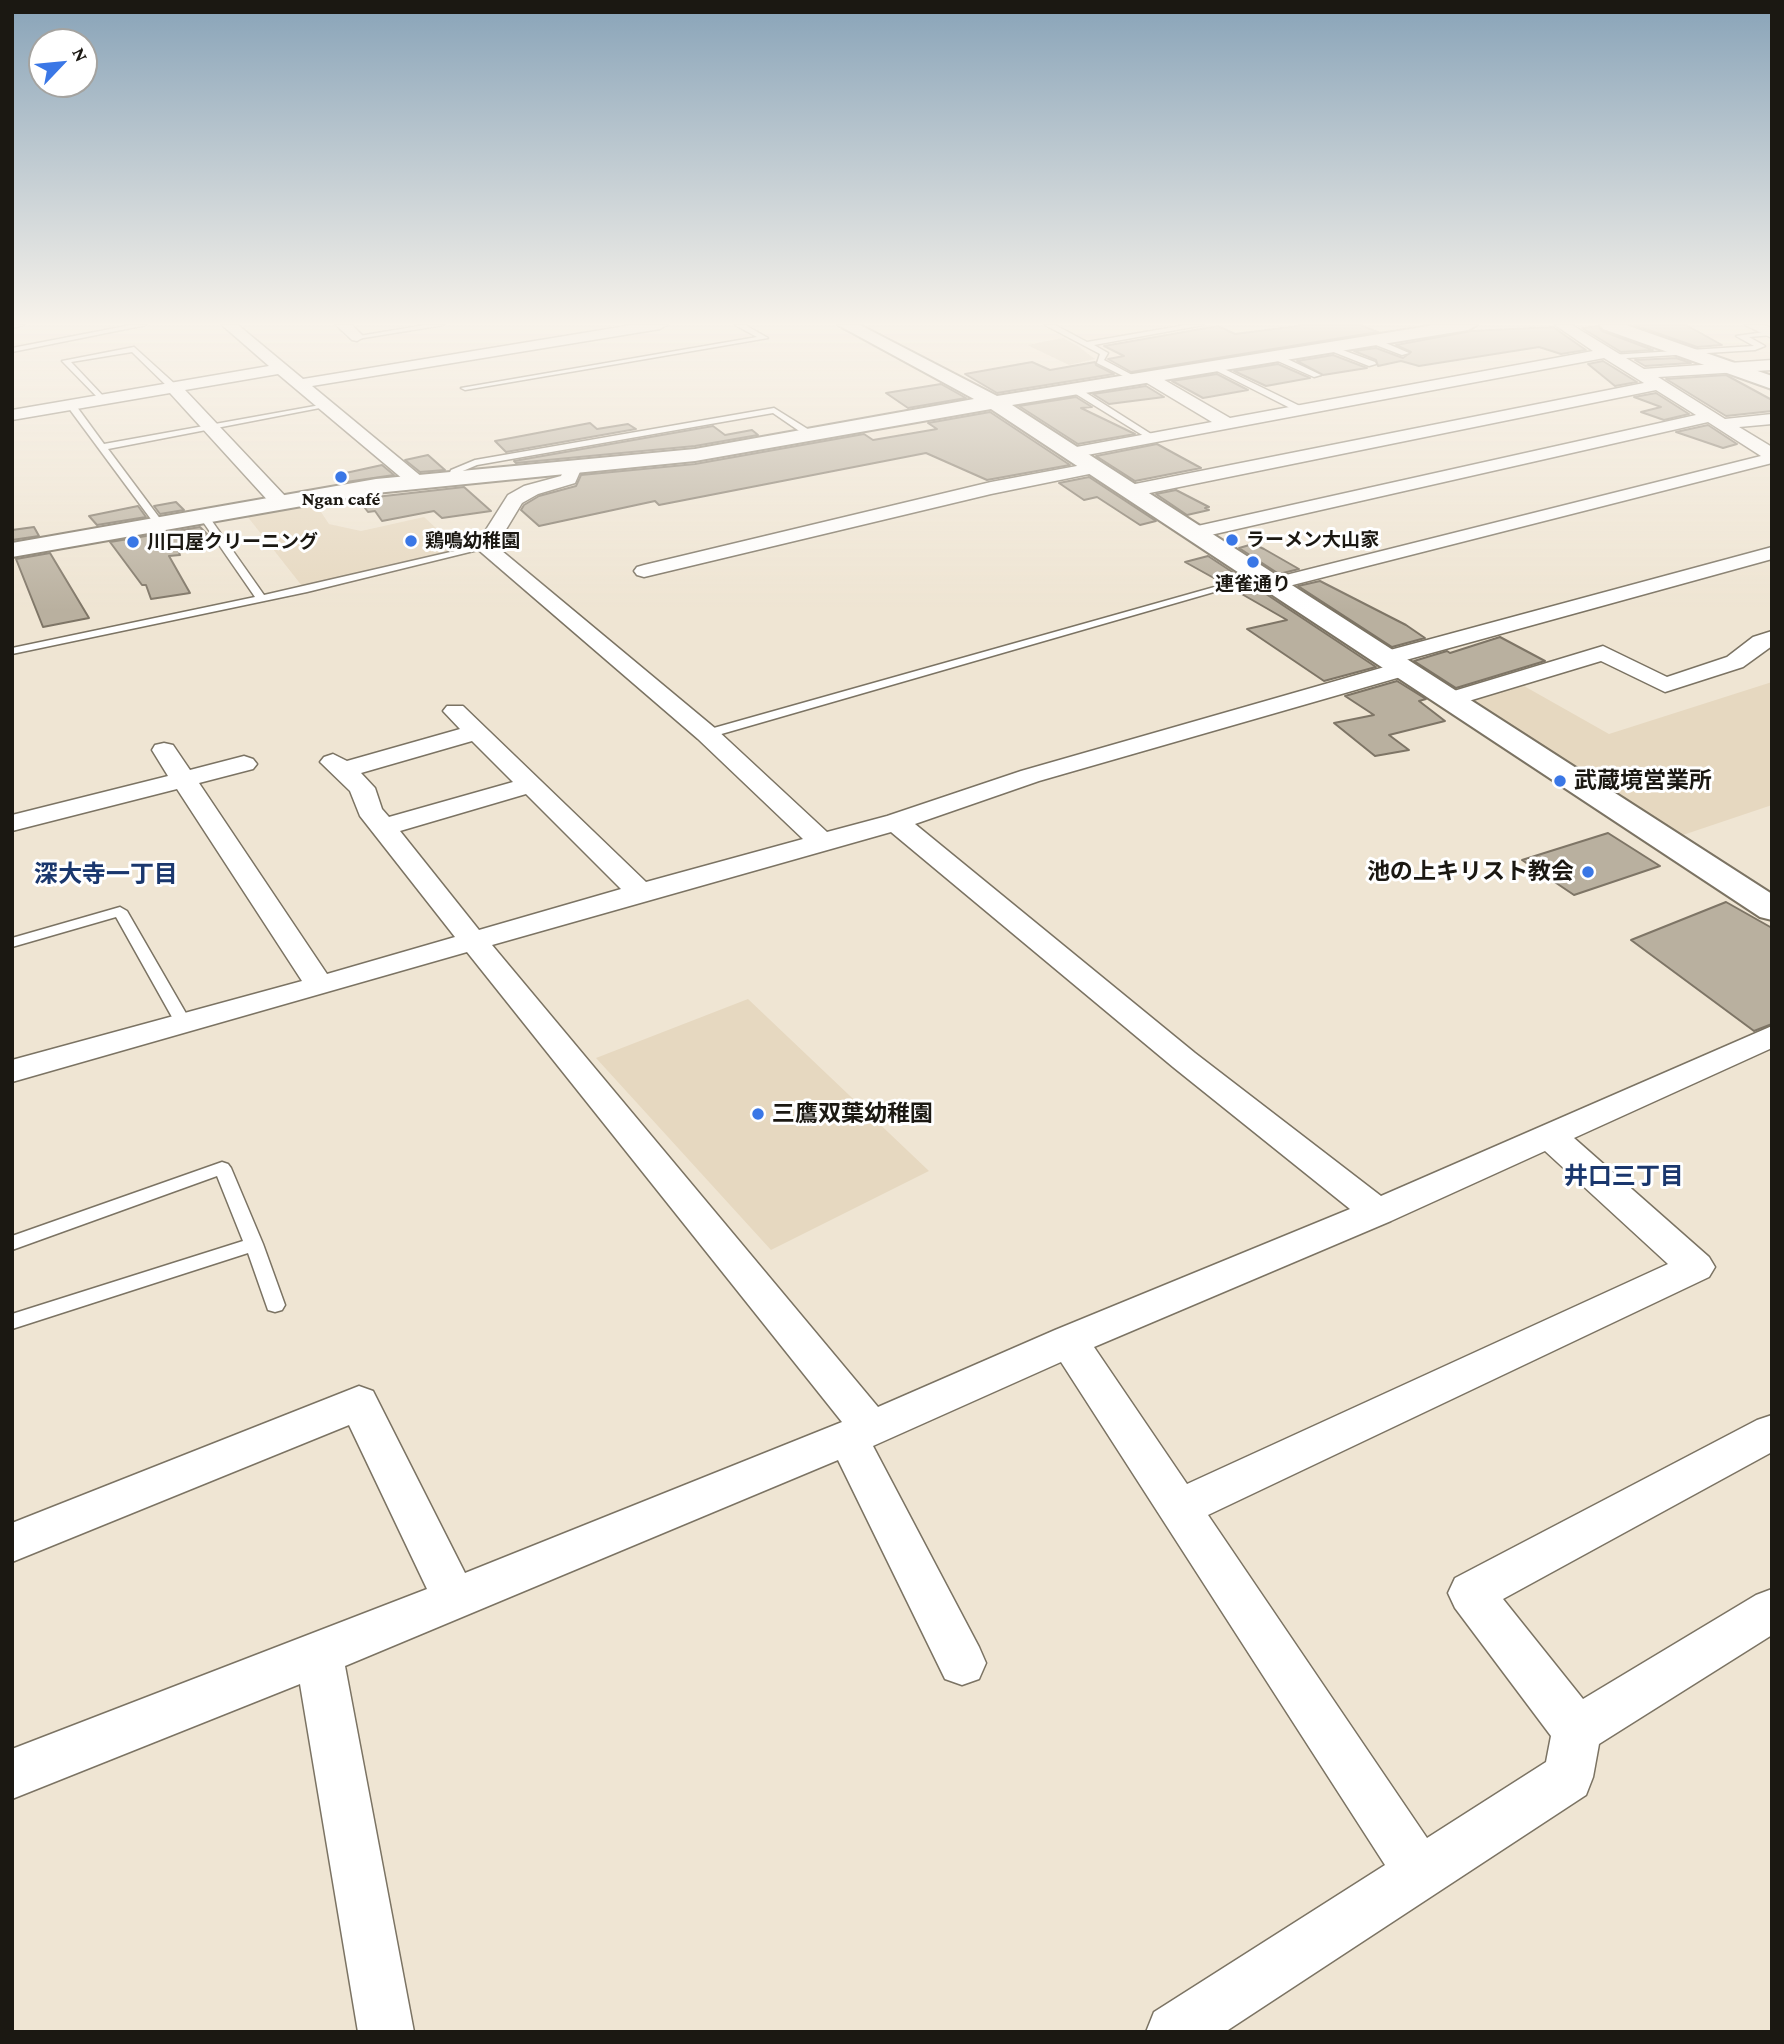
<!DOCTYPE html>
<html>
<head>
<meta charset="utf-8">
<style>
	body { margin:0 }
	#map { position:relative; width:1784px; height:2044px; overflow:hidden; background:#efe5d3; font-family:"Crimson Pro",serif }
	canvas { display:block }
	.frame { position:absolute; inset:0; border:14px solid #1b1812; pointer-events:none }
	.north { position:absolute; left:28px; top:28px; width:70px; height:70px; box-sizing:border-box; background:#fff; border:2px solid #a4a3a0; border-radius:50%; rotate:64deg; font-size:19px; font-weight:700; line-height:28px; text-align:center; color:#1b1812 }
	.north::after { content:''; display:block; margin:auto; width:24px; height:32px; background:#3a77e6; clip-path:polygon(50% 0,100% 100%,50% 72%,0 100%) }
</style>
</head>
<body>
<div id="map">
<canvas width="1784" height="2044"></canvas>
<div class="frame"></div>
<div class="north">N</div>
</div>
<script>
const ctx = document.querySelector('canvas').getContext('2d');
ctx.lineJoin = 'round';
function paint(path, color) {
  ctx.fillStyle = color;
  ctx.fill(path, 'evenodd');
}
function toPath(rows) {
  const path = new Path2D();
  for (const r of rows) {
    path.moveTo(r[0], r[1]);
    for (let i = 2; i < r.length; i += 2) path.lineTo(r[i], r[i + 1]);
  }
  return path;
}
function stroke(path, color, width, dash) {
  ctx.strokeStyle = color;
  ctx.lineWidth = width;
  ctx.lineCap = dash ? 'butt' : 'round';
  ctx.setLineDash(dash || []);
  ctx.stroke(path);
}
function write(font, color, halo, rows, align = 'center') {
  ctx.font = font + ' "Crimson Pro","Noto Sans JP",serif';
  ctx.lineWidth = 6;
  ctx.setLineDash([]);
  ctx.textBaseline = 'middle';
  ctx.strokeStyle = halo;
  ctx.fillStyle = color;
  for (const [text, x, y, turn = 0] of rows) {
    ctx.save();
    ctx.translate(x, y);
    ctx.rotate((+turn || 0) * Math.PI / 180);
    ctx.textAlign = isNaN(turn) ? turn : align;
    if (halo) ctx.strokeText(text, 0, 0);
    ctx.fillText(text, 0, 0);
    ctx.restore();
  }
}
paint(toPath([
	[315,503,329,524,361,531,424,517,461,551,302,586,247,516],
	[1772,682,1772,805,1677,837,1469,701,1524,686,1609,734],
	[748,999,929,1171,771,1250,596,1058]
]), '#e6d8c0');
paint(toPath([
	[1063,338,1078,346,1095,359,1069,365,1027,345]
]), '#d4c8b3');
const building = toPath([
	[1305,325,1360,325,1378,332,1131,372,1108,359,1124,356,1104,346,1218,326,1235,334,1305,325],
	[1634,325,1686,325,1722,345,1697,347,1634,325],
	[1598,326,1602,331,1653,350,1621,352,1582,328,1598,326],
	[1553,327,1586,350,1561,354,1539,347,1419,366,1401,361,1378,366,1376,360,1354,351,1376,348,1403,358,1411,352,1396,345,1471,331,1553,327],
	[1333,355,1367,368,1323,375,1297,361,1333,355],
	[1676,358,1691,363,1645,366,1635,360,1676,358],
	[1603,361,1637,382,1615,386,1588,364,1603,361],
	[1032,362,1050,370,1095,362,1096,365,1114,374,997,393,965,374,1032,362],
	[1278,364,1310,378,1266,386,1234,371,1278,364],
	[1217,374,1248,390,1203,398,1172,381,1217,374],
	[1726,375,1772,400,1772,411,1726,416,1666,379,1726,375],
	[941,384,966,398,908,408,886,393,941,384],
	[1146,386,1164,397,1109,404,1093,394,1146,386],
	[1656,393,1689,414,1664,420,1641,412,1661,407,1634,397,1656,393],
	[1076,397,1092,407,1081,408,1135,434,1078,444,1019,406,1076,397],
	[990,412,1070,465,987,480,926,453,659,505,655,501,539,526,521,510,524,505,539,496,576,486,581,475,695,464,864,434,873,440,937,429,928,423,990,412],
	[590,423,597,429,628,424,636,429,506,452,495,441,590,423],
	[1708,425,1737,444,1723,448,1676,432,1708,425],
	[713,426,725,435,752,430,758,435,695,446,516,463,514,461,713,426],
	[1157,444,1201,468,1135,481,1096,456,1157,444],
	[428,455,445,470,420,472,405,460,428,455],
	[382,465,394,475,346,482,341,474,382,465],
	[1089,477,1156,521,1140,525,1097,497,1084,500,1059,483,1089,477],
	[464,487,491,511,442,518,434,511,382,521,375,511,368,512,358,499,464,487],
	[1176,490,1209,507,1205,508,1209,510,1187,515,1156,494,1176,490],
	[176,502,184,510,160,514,154,506,176,502],
	[138,506,146,517,97,525,89,516,138,506],
	[34,527,39,536,12,540,12,530,34,527],
	[200,527,212,539,176,545,180,555,169,556,190,593,151,599,146,585,142,585,110,542,200,527],
	[1253,544,1264,549,1299,569,1279,574,1239,548,1253,544],
	[50,553,89,618,43,627,16,559,50,553],
	[1208,556,1240,577,1221,582,1185,562,1208,556],
	[1320,581,1406,625,1425,638,1392,647,1298,586,1320,581],
	[1251,584,1376,667,1324,681,1247,629,1287,620,1233,589,1251,584],
	[1500,637,1545,661,1456,688,1414,661,1447,651,1450,653,1500,637],
	[1397,681,1426,699,1419,701,1445,721,1389,735,1409,750,1375,756,1334,723,1374,715,1345,696,1397,681],
	[1608,833,1660,866,1574,895,1522,860,1608,833],
	[1726,902,1772,928,1772,1024,1754,1031,1631,940,1726,902]
]);
paint(building, '#b9b09f');
stroke(building, '#7e7566', 2);
const lane = toPath([
	[12,325,24,325,12,328,12,325],
	[131,325,146,325,12,352,12,348,131,325],
	[425,325,444,325,357,339,353,337,425,325],
	[735,325,745,325,768,338,465,390,461,388,757,337,735,325],
	[1045,325,1055,325,1087,342,1186,325,1203,325,1094,345,1108,353,1104,360,1136,377,1133,381,1097,363,1100,354,1045,325],
	[1772,331,1772,335,1749,337,1765,346,1755,350,1611,359,1607,357,1611,355,1754,346,1736,336,1772,331],
	[1368,338,1374,338,1409,353,1402,355,1368,342,1368,338],
	[1329,345,1375,362,1376,364,1369,366,1326,349,1329,345],
	[134,347,176,385,176,389,170,389,132,352,71,362,104,397,101,401,62,361,134,347],
	[1271,354,1277,354,1321,375,1314,377,1271,358,1271,354],
	[1216,365,1304,408,1305,410,1298,412,1213,369,1216,365],
	[1071,387,1077,387,1159,439,1152,441,1071,391,1071,387],
	[68,403,74,403,104,444,326,404,330,406,108,449,164,524,159,527,156,526,68,407,68,403],
	[774,408,814,433,814,437,808,437,773,413,477,465,458,473,456,479,448,477,451,470,475,460,774,408],
	[204,513,207,514,264,595,485,544,490,547,307,592,12,654,12,648,255,597,199,516,204,513],
	[1257,575,1266,577,711,737,703,737,701,734,703,731,1257,575],
	[120,907,127,911,191,1022,189,1026,177,1026,116,917,12,947,12,938,120,907],
	[222,1162,228,1164,231,1168,263,1244,285,1305,282,1310,275,1312,268,1310,248,1253,12,1329,12,1314,243,1241,217,1176,12,1250,12,1236,222,1162]
]);
const street = toPath([
	[222,325,238,325,303,379,632,325,667,325,660,329,312,386,422,477,425,481,416,486,410,485,278,374,185,390,286,497,288,501,279,507,272,505,170,393,12,420,12,410,269,366,222,325],
	[336,325,352,325,364,337,357,341,352,340,336,325],
	[1555,325,1572,325,1644,369,1772,360,1772,370,1658,377,1725,419,1772,414,1772,424,1739,427,1772,447,1772,463,1273,590,1266,588,1263,584,1266,580,1761,456,1708,422,1193,539,1183,533,1193,527,1696,415,1656,390,1130,497,1121,491,1130,485,1644,383,1604,358,1071,458,1062,453,1071,448,1212,422,1142,380,1140,377,1142,374,1154,374,1230,418,1593,351,1555,325],
	[1745,325,1764,325,1772,328,1772,338,1745,325],
	[573,462,582,467,575,483,538,494,522,503,496,546,716,729,827,832,887,816,1021,771,1395,664,1411,664,1414,669,1411,674,1039,781,915,824,1195,1053,1381,1196,1772,1026,1772,1048,1574,1138,1709,1257,1715,1267,1709,1277,1208,1515,1427,1838,1546,1762,1551,1736,1455,1608,1448,1593,1455,1578,1757,1420,1772,1415,1772,1452,1503,1599,1583,1699,1756,1595,1772,1589,1772,1635,1599,1744,1593,1777,1586,1795,1225,2032,1146,2032,1154,2012,1385,1865,1061,1362,873,1446,979,1647,986,1663,979,1679,962,1685,945,1679,838,1460,345,1666,414,2032,358,2032,300,1684,12,1799,12,1749,427,1589,349,1425,12,1562,12,1523,359,1386,373,1391,465,1573,842,1422,467,952,12,1082,12,1060,302,981,177,789,12,831,12,815,168,776,152,750,155,745,164,743,173,745,190,770,244,756,253,759,257,764,253,769,199,783,327,974,455,937,360,816,350,791,320,762,324,757,333,754,347,761,460,729,443,711,447,706,463,706,646,882,803,839,698,739,475,547,508,495,524,486,561,476,567,463,573,462],
	[472,741,513,782,389,817,382,809,375,788,361,773,472,741],
	[526,794,621,889,479,930,400,831,526,794],
	[891,832,1173,1067,1350,1209,1055,1330,878,1407,492,945,891,832],
	[1545,1151,1668,1264,1187,1484,1094,1347,1391,1221,1545,1151],
	[1093,463,1102,468,1099,472,991,494,644,577,637,575,634,571,637,567,644,565,991,482,1093,463],
	[1772,547,1772,559,1395,663,1387,665,1379,663,1376,658,1379,653,1772,547],
	[1772,631,1772,646,1743,667,1665,692,1601,661,1452,706,1444,704,1440,699,1444,694,1603,646,1667,677,1727,657,1753,637,1772,631]
]);
const secondary = toPath([
	[838,325,860,325,997,396,1435,325,1477,325,1468,330,1012,405,1772,894,1772,920,1760,917,991,409,695,461,376,493,12,557,12,543,376,479,695,449,974,399,838,325],
	[1600,325,1626,325,1772,376,1772,389,1603,329,1600,325]
]);
stroke(lane, '#7b7363', 3);
stroke(street, '#7b7363', 3);
stroke(secondary, '#7b7363', 4);
paint(lane, '#fff');
paint(street, '#fff');
paint(secondary, '#fff');
const sky = ctx.createLinearGradient(0, 0, 0, 611);
sky.addColorStop(0, '#88a3b8');
sky.addColorStop(0.53, '#f8f3eb');
sky.addColorStop(1, '#f8f3eb00');
ctx.fillStyle = sky;
ctx.fillRect(0, 0, 1784, 611);
for (const [x, y, r, color] of [
	[341,477,7,"#3a77e6"],
	[1232,540,7,"#3a77e6"],
	[411,541,7,"#3a77e6"],
	[133,542,7,"#3a77e6"],
	[1253,562,7,"#3a77e6"],
	[1560,781,7,"#3a77e6"],
	[1588,872,7,"#3a77e6"],
	[758,1114,7,"#3a77e6"]
]) {
  const dot = new Path2D();
  dot.arc(x, y, r, 0, 2 * Math.PI);
  ctx.fillStyle = color;
  ctx.fill(dot);
  stroke(dot, '#fff', 2.5);
}
write('bold 19px', '#1b1812', '#fff', [
	["Ngan café",341,499,"center"],
	["ラーメン大山家",1246,540],
	["鶏鳴幼稚園",425,541],
	["川口屋クリーニング",147,542],
	["連雀通り",1253,584,"center"]
], 'left');
write('bold 23px', '#1b1812', '#fff', [
	["武蔵境営業所",1574,781],
	["池の上キリスト教会",1574,872,"right"],
	["三鷹双葉幼稚園",772,1114]
], 'left');
write('bold 24px', '#1a376d', '#fff', [
	["深大寺一丁目",106,875],
	["井口三丁目",1624,1177]
]);
</script>
</body>
</html>
